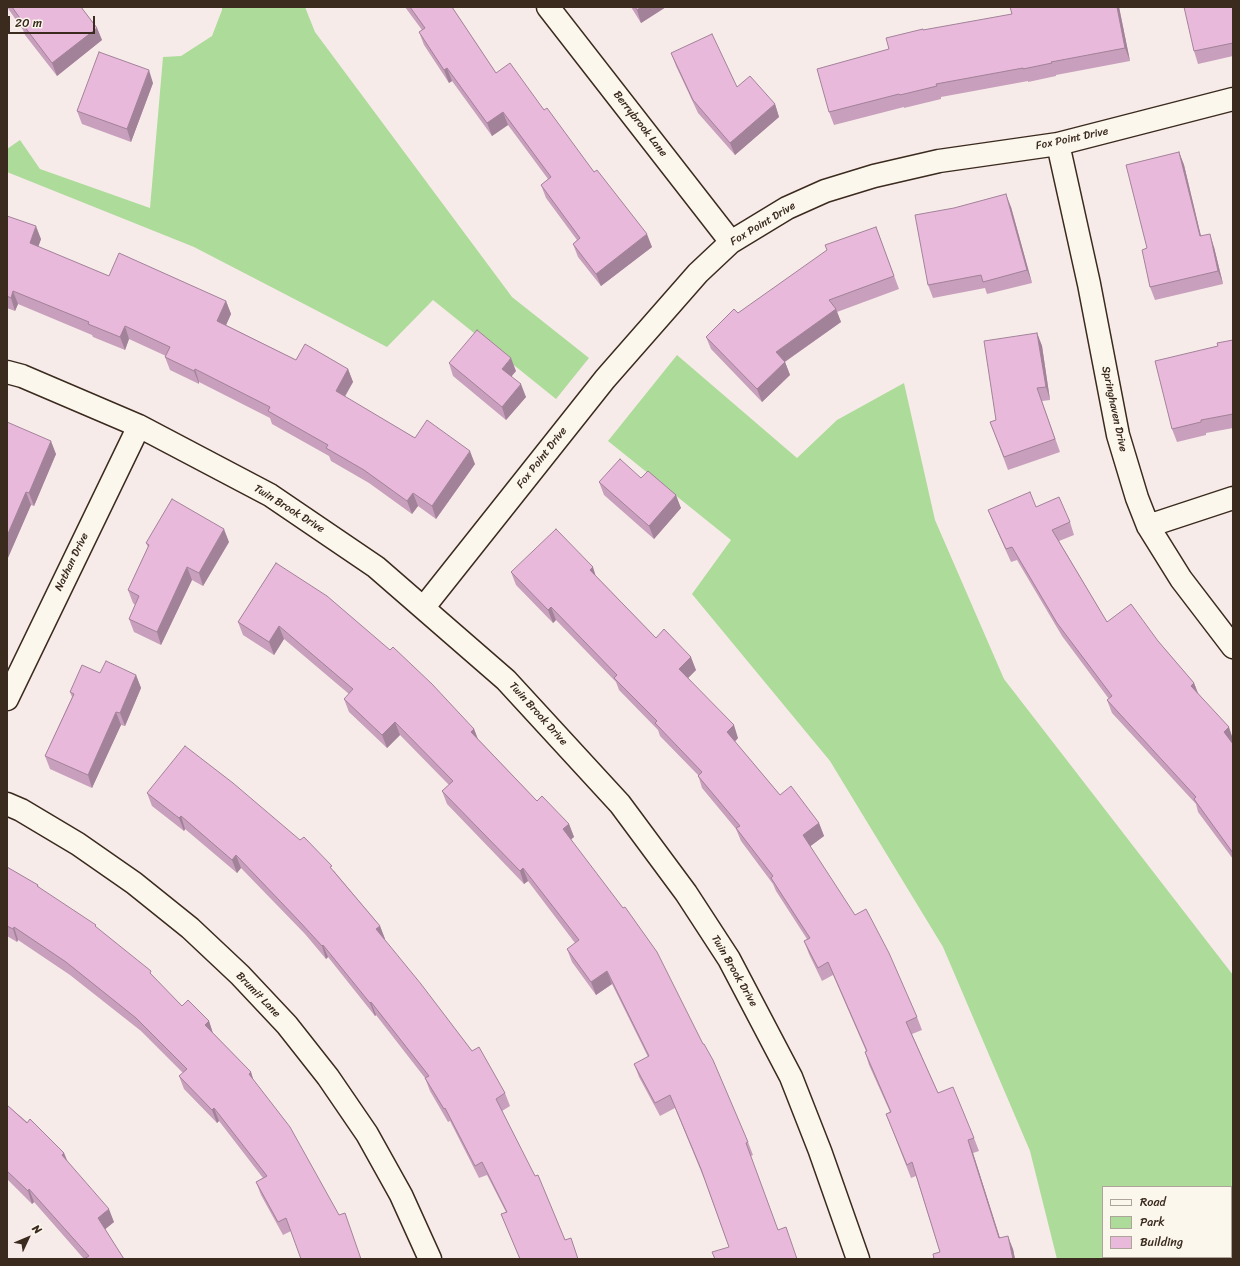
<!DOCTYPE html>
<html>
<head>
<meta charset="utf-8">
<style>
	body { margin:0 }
	#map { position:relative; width:1240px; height:1266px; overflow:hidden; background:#f7ebe9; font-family:Sriracha,sans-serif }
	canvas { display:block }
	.frame { position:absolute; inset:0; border:8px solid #3b2a1e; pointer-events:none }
	.legend { position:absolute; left:1102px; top:1186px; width:130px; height:72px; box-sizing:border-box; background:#fbf7ec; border:1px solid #aea59a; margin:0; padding:5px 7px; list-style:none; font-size:12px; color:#3b2a1e }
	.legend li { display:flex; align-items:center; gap:8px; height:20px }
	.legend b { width:20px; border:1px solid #aea59a }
	.north { position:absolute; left:8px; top:1218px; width:40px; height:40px; -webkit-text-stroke:3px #fbf7ec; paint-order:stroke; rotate:46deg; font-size:11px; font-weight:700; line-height:16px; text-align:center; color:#3b2a1e }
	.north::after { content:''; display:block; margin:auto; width:14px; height:18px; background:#3b2a1e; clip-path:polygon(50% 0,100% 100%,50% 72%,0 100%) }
	.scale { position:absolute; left:8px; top:16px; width:87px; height:18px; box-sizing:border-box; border:2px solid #3b2a1e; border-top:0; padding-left:5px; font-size:12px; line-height:14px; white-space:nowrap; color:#3b2a1e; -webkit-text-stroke:3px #fbf7ec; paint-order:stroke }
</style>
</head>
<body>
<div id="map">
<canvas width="1240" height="1266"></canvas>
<div class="frame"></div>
<ul class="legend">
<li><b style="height:5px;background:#fbf7ec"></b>Road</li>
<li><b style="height:11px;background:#addb9a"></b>Park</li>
<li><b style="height:11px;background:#e8b9db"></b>Building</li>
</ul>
<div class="north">N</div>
<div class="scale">20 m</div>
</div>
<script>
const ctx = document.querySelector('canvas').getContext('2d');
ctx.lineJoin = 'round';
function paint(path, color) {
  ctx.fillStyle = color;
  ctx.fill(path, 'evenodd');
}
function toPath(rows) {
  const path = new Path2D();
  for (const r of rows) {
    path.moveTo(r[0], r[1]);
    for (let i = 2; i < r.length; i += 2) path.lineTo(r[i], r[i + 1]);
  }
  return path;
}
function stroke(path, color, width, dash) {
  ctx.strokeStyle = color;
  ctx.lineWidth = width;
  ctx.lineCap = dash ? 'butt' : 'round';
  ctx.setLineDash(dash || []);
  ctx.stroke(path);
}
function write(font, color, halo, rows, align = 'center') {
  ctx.font = font + ' Sriracha,sans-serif';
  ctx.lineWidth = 3;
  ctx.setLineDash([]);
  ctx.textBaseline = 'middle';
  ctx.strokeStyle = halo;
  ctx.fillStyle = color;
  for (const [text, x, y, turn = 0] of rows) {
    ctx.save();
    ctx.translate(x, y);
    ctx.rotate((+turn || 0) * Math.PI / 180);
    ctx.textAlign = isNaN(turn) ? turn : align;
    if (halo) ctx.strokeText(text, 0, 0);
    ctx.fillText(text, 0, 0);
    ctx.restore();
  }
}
paint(toPath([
	[222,7,305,7,315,32,512,297,589,358,556,399,433,300,387,347,194,247,7,172,7,149,20,140,40,169,150,208,163,57,181,56,212,36,222,10],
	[677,355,797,458,837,420,904,383,935,520,1004,679,1233,975,1233,1259,1057,1259,1030,1151,943,947,830,761,692,594,731,540,608,441],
	[1103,1187,1231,1187,1231,1257,1103,1257]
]), '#addb9a');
const street = toPath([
	[548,7,731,242],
	[1058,144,1089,284,1118,435,1137,498,1148,526,1181,579,1233,647],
	[7,372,22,376,139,426,270,495,376,567,506,680,620,804,686,893,729,959,791,1077,820,1151,858,1259],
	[1148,526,1233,498],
	[424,607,605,379,698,273,731,242,787,208,825,191,874,176,939,161,1058,144,1233,99],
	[7,699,139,426],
	[7,804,21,810,78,844,134,883,190,928,240,975,287,1025,328,1077,367,1134,401,1195,430,1259]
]);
stroke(street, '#3b2a1e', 25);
stroke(street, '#fbf7ec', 22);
paint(toPath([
	[7,7,81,7,97,28,102,40,57,76,25,35,23,30],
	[405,7,452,7,496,73,544,110,594,172,652,247,601,286,578,257,573,244,577,240,546,198,541,185,548,179,508,125,492,136,452,81,449,83,424,45,419,32,422,30],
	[631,7,666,7,641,23],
	[1010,7,1119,7,1130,61,1056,75,1056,76,1028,82,1028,81,941,97,941,99,904,108,904,107,834,125,829,112,889,49,1012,14],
	[1233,7,1233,56,1198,64,1194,51],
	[671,53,737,87,775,104,779,117,735,155,698,113,676,66],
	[153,83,131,142,82,124,77,111],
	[1179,152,1184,165,1201,236,1214,247,1223,284,1155,300,1150,287,1147,248],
	[1011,207,1032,283,987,294,985,288,933,298,928,285],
	[7,216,41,239,38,247,109,276,226,301,231,314,226,325,296,360,348,369,353,382,345,397,415,438,475,464,436,519,418,506,412,514,369,483,331,461,329,456,272,424,270,418,199,382,199,384,170,370,165,357,166,356,129,339,125,350,93,337,92,335,18,304,15,311,7,308],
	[876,227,899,289,837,312,841,322,785,362,790,375,762,402,711,349,706,337,738,313],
	[1037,333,1042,346,1050,400,1042,401,1060,452,1008,470,990,422,996,420],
	[1233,340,1233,428,1206,433,1206,435,1177,442,1172,429,1218,346],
	[449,363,516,371,511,376,526,397,506,420,453,376],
	[7,422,56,454,34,506,31,505,7,560],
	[641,478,681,508,654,539,604,495,599,482],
	[1036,507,1070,522,1074,535,1059,541,1107,622,1158,641,1194,683,1198,693,1233,739,1233,741,1232,742,1233,744,1233,859,1198,812,1196,804,1112,713,1107,700,1109,699,1062,636,1017,560,1011,562,993,522,988,510],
	[229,542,203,586,192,580,161,645,134,632,129,619,135,605,133,603,128,590,148,547,146,543],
	[276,563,474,729,478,739,537,801,569,824,574,837,571,839,748,1142,753,1155,751,1156,729,1247,705,1181,675,1108,660,1116,639,1077,634,1064,648,1057,612,984,596,995,572,962,567,949,575,943,528,881,524,884,447,804,442,791,449,785,400,735,387,748,349,712,344,699,349,694,284,639,274,655,243,635,238,622],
	[511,572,596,576,656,638,696,670,688,678,738,738,735,742,780,795,819,823,824,836,810,846,917,1017,922,1030,912,1034,938,1093,974,1138,979,1151,973,1153,1000,1238,1013,1249,1015,1259,934,1259,940,1252,916,1176,911,1178,886,1114,890,1112,869,1065,865,1052,866,1051,833,975,822,981,809,954,804,941,807,939,776,891,773,884,741,841,736,829,702,788,698,775,660,736,658,730,619,690,616,682,556,620,553,623,516,585],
	[100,673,136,675,141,688,125,726,121,725,92,788,50,769,45,756,72,697,70,692],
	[147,793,334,871,380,926,385,939,384,939,505,1093,510,1106,502,1111,565,1240,578,1259,520,1259,501,1214,506,1212,487,1175,479,1178,450,1121,448,1122,430,1091,425,1078,376,1015,375,1016,328,957,326,959,305,934,241,868,237,873,185,829,184,831,152,806],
	[7,867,38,885,39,888,97,928,152,976,182,1006,209,1021,213,1033,251,1072,291,1231,283,1235,261,1195,256,1182,263,1178,219,1121,217,1123,184,1089,179,1076,183,1073,141,1031,70,975,18,940,17,942,7,936],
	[7,1105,64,1153,68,1162,114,1222,105,1229,124,1259,84,1259,34,1202,32,1204,7,1179]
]), '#c89fbc');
paint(toPath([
	[641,7,666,7,641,23,637,10],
	[1117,7,1119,7,1130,61,1125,48],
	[97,28,102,40,57,76,52,63],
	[447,68,452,81,449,83,444,70],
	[149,70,153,83,131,142,127,129],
	[775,104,779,117,735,155,730,143],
	[503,112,508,125,492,136,487,123],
	[1179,152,1184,165,1204,249,1200,236],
	[1006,194,1011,207,1032,283,1027,270],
	[36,226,41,239,35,256,30,243],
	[647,234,652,247,601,286,596,274],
	[1210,234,1214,247,1223,284,1218,271],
	[13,291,18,304,15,311,11,298],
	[226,301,231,314,222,334,217,321],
	[836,309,841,322,780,365,776,352],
	[125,326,129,339,125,350,120,337],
	[1037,333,1042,346,1050,400,1046,387],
	[511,358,516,371,507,382,502,369],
	[785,362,790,375,762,402,757,389],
	[195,369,199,382,199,384,194,371],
	[348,369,353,382,340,404,336,391],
	[521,384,526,397,506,420,502,407],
	[51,441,56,454,34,506,29,493],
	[470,451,475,464,436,519,432,506],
	[26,492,31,505,7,560,7,536],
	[413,493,418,506,412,514,407,501],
	[676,495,681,508,654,539,649,526],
	[224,529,229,542,203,586,199,573],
	[187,567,192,580,161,645,157,632],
	[593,567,597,580,590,570],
	[551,607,556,620,553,623,548,610],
	[279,626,284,639,274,655,269,642],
	[691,657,696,670,684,682,679,669],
	[136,675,141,688,125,726,120,713],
	[1194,683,1199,696,1191,686],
	[116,712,121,725,92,788,88,775],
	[395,722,400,735,387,748,382,735],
	[734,725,738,738,731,745,727,732],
	[1229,727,1233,739,1233,741,1229,745,1224,732],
	[474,729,479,742,471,732],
	[181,816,185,829,184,831,179,818],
	[819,823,824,836,808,848,803,835],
	[569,824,574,837,568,842,563,829],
	[236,855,241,868,237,873,232,860],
	[523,868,528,881,524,884,520,871],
	[380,926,385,939,381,942,376,929],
	[14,927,18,940,17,942,13,929],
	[323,945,328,957,326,959,322,946],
	[607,971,612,984,596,995,591,982],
	[371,1002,376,1015,375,1016,370,1003],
	[209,1021,213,1034,205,1025],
	[251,1072,255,1085,249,1074],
	[214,1108,219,1121,217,1123,212,1110],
	[968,1140,973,1153,1004,1251,999,1238],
	[64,1153,69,1166,62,1155],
	[29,1189,34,1202,32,1204,28,1191],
	[109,1209,114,1222,103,1231,98,1218],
	[1008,1236,1013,1249,1015,1259,1013,1259]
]), '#a28299');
const building = toPath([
	[12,7,81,7,97,28,52,63,21,22,22,21,12,7],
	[410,7,452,7,496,73,510,63,544,110,547,108,594,172,597,170,647,234,596,274,573,244,580,238,541,185,551,177,503,112,487,123,447,68,444,70,419,32,425,28,410,7],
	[635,7,641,7,637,10,635,7],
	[1010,7,1117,7,1125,48,1051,62,1052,63,1023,69,1023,68,936,84,937,86,900,95,899,94,829,112,817,69,889,49,886,38,923,29,923,30,1012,14,1010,7],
	[1184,7,1233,7,1233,43,1194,51,1184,7],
	[712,34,737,87,750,76,775,104,730,143,693,100,671,53,712,34],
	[99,52,149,70,127,129,77,111,99,52],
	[1179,152,1200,236,1210,234,1218,271,1150,287,1142,250,1147,248,1126,165,1179,152],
	[1006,194,1027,270,983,282,981,275,928,285,915,215,954,208,1006,194],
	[7,216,36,226,30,243,109,276,119,253,226,301,217,321,296,360,305,344,348,369,336,391,415,438,427,420,470,451,432,506,413,493,407,501,364,470,326,448,328,445,268,411,270,407,195,369,194,371,165,357,170,347,125,326,120,337,88,324,89,322,13,291,11,298,7,296,7,216],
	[876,227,894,276,829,300,836,309,776,352,785,362,757,389,706,337,734,309,738,313,827,250,825,245,876,227],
	[477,330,511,358,502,369,521,384,502,407,449,363,477,330],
	[1037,333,1046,387,1037,388,1055,439,1004,457,990,422,996,420,984,341,1037,333],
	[1233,340,1233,414,1201,420,1201,422,1172,429,1155,361,1218,346,1217,343,1233,340],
	[7,422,51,441,29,493,26,492,7,536,7,422],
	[620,459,641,478,648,471,676,495,649,526,599,482,620,459],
	[1030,492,1036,507,1059,497,1070,522,1052,530,1107,622,1131,604,1158,641,1194,683,1191,686,1229,727,1224,732,1233,744,1233,853,1194,799,1196,797,1107,700,1112,696,1057,623,1012,547,1006,549,988,510,1030,492],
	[172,499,224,529,199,573,187,567,157,632,129,619,139,596,128,590,149,545,146,543,172,499],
	[556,529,593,567,590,570,656,638,664,629,691,657,679,669,734,725,727,732,780,795,791,786,819,823,803,835,855,915,866,909,889,953,917,1017,906,1022,938,1093,953,1087,974,1138,968,1140,999,1238,1008,1236,1013,1259,934,1259,933,1254,940,1252,912,1162,907,1165,886,1114,891,1112,865,1052,867,1051,828,962,818,968,804,941,810,938,771,878,773,876,736,828,740,826,698,776,702,772,655,723,657,721,614,678,617,675,551,607,548,610,511,572,556,529],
	[276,563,327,596,390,650,393,647,432,684,474,729,471,732,537,801,542,796,569,824,563,829,623,908,625,907,657,952,703,1044,704,1044,713,1060,748,1142,746,1143,778,1230,786,1227,797,1259,715,1259,712,1252,729,1247,701,1169,670,1095,655,1103,634,1064,649,1056,607,971,591,982,567,949,579,940,523,868,520,871,442,791,453,781,395,722,382,735,344,699,353,689,279,626,269,642,238,622,276,563],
	[106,661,136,675,120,713,116,712,88,775,45,756,74,694,70,692,82,665,100,673,106,661],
	[185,746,233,783,300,840,304,837,332,866,330,867,380,926,376,929,421,984,472,1051,479,1047,505,1093,496,1099,535,1176,538,1175,565,1240,571,1238,578,1259,520,1259,501,1214,507,1212,482,1162,475,1166,445,1108,444,1109,425,1078,429,1076,371,1002,370,1003,323,945,322,946,300,922,236,855,232,860,181,816,179,818,147,793,185,746],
	[7,867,38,885,37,886,96,925,95,926,151,971,150,973,182,1006,188,1000,209,1021,205,1025,251,1072,249,1074,290,1127,339,1215,345,1213,361,1259,301,1259,286,1218,278,1222,256,1182,267,1176,214,1108,212,1110,179,1076,187,1069,136,1018,66,962,14,927,13,929,7,926,7,867],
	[7,1105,27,1123,30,1119,64,1153,62,1155,109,1209,98,1218,124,1259,84,1259,89,1256,29,1189,28,1191,7,1171,7,1105]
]);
paint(building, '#e8b9db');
stroke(building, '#a28299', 1);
write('11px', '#3b2a1e', '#fbf7ec', [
	["Berrybrook Lane",640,124,52],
	["Fox Point Drive",1072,139,-12],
	["Fox Point Drive",763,224,-31],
	["Springhaven Drive",1114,409,78],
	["Fox Point Drive",542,458,-52],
	["Twin Brook Drive",289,509,32],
	["Nathan Drive",72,562,-64],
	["Twin Brook Drive",538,714,48],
	["Twin Brook Drive",734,971,60],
	["Brumit Lane",258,995,46]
]);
</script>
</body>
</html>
